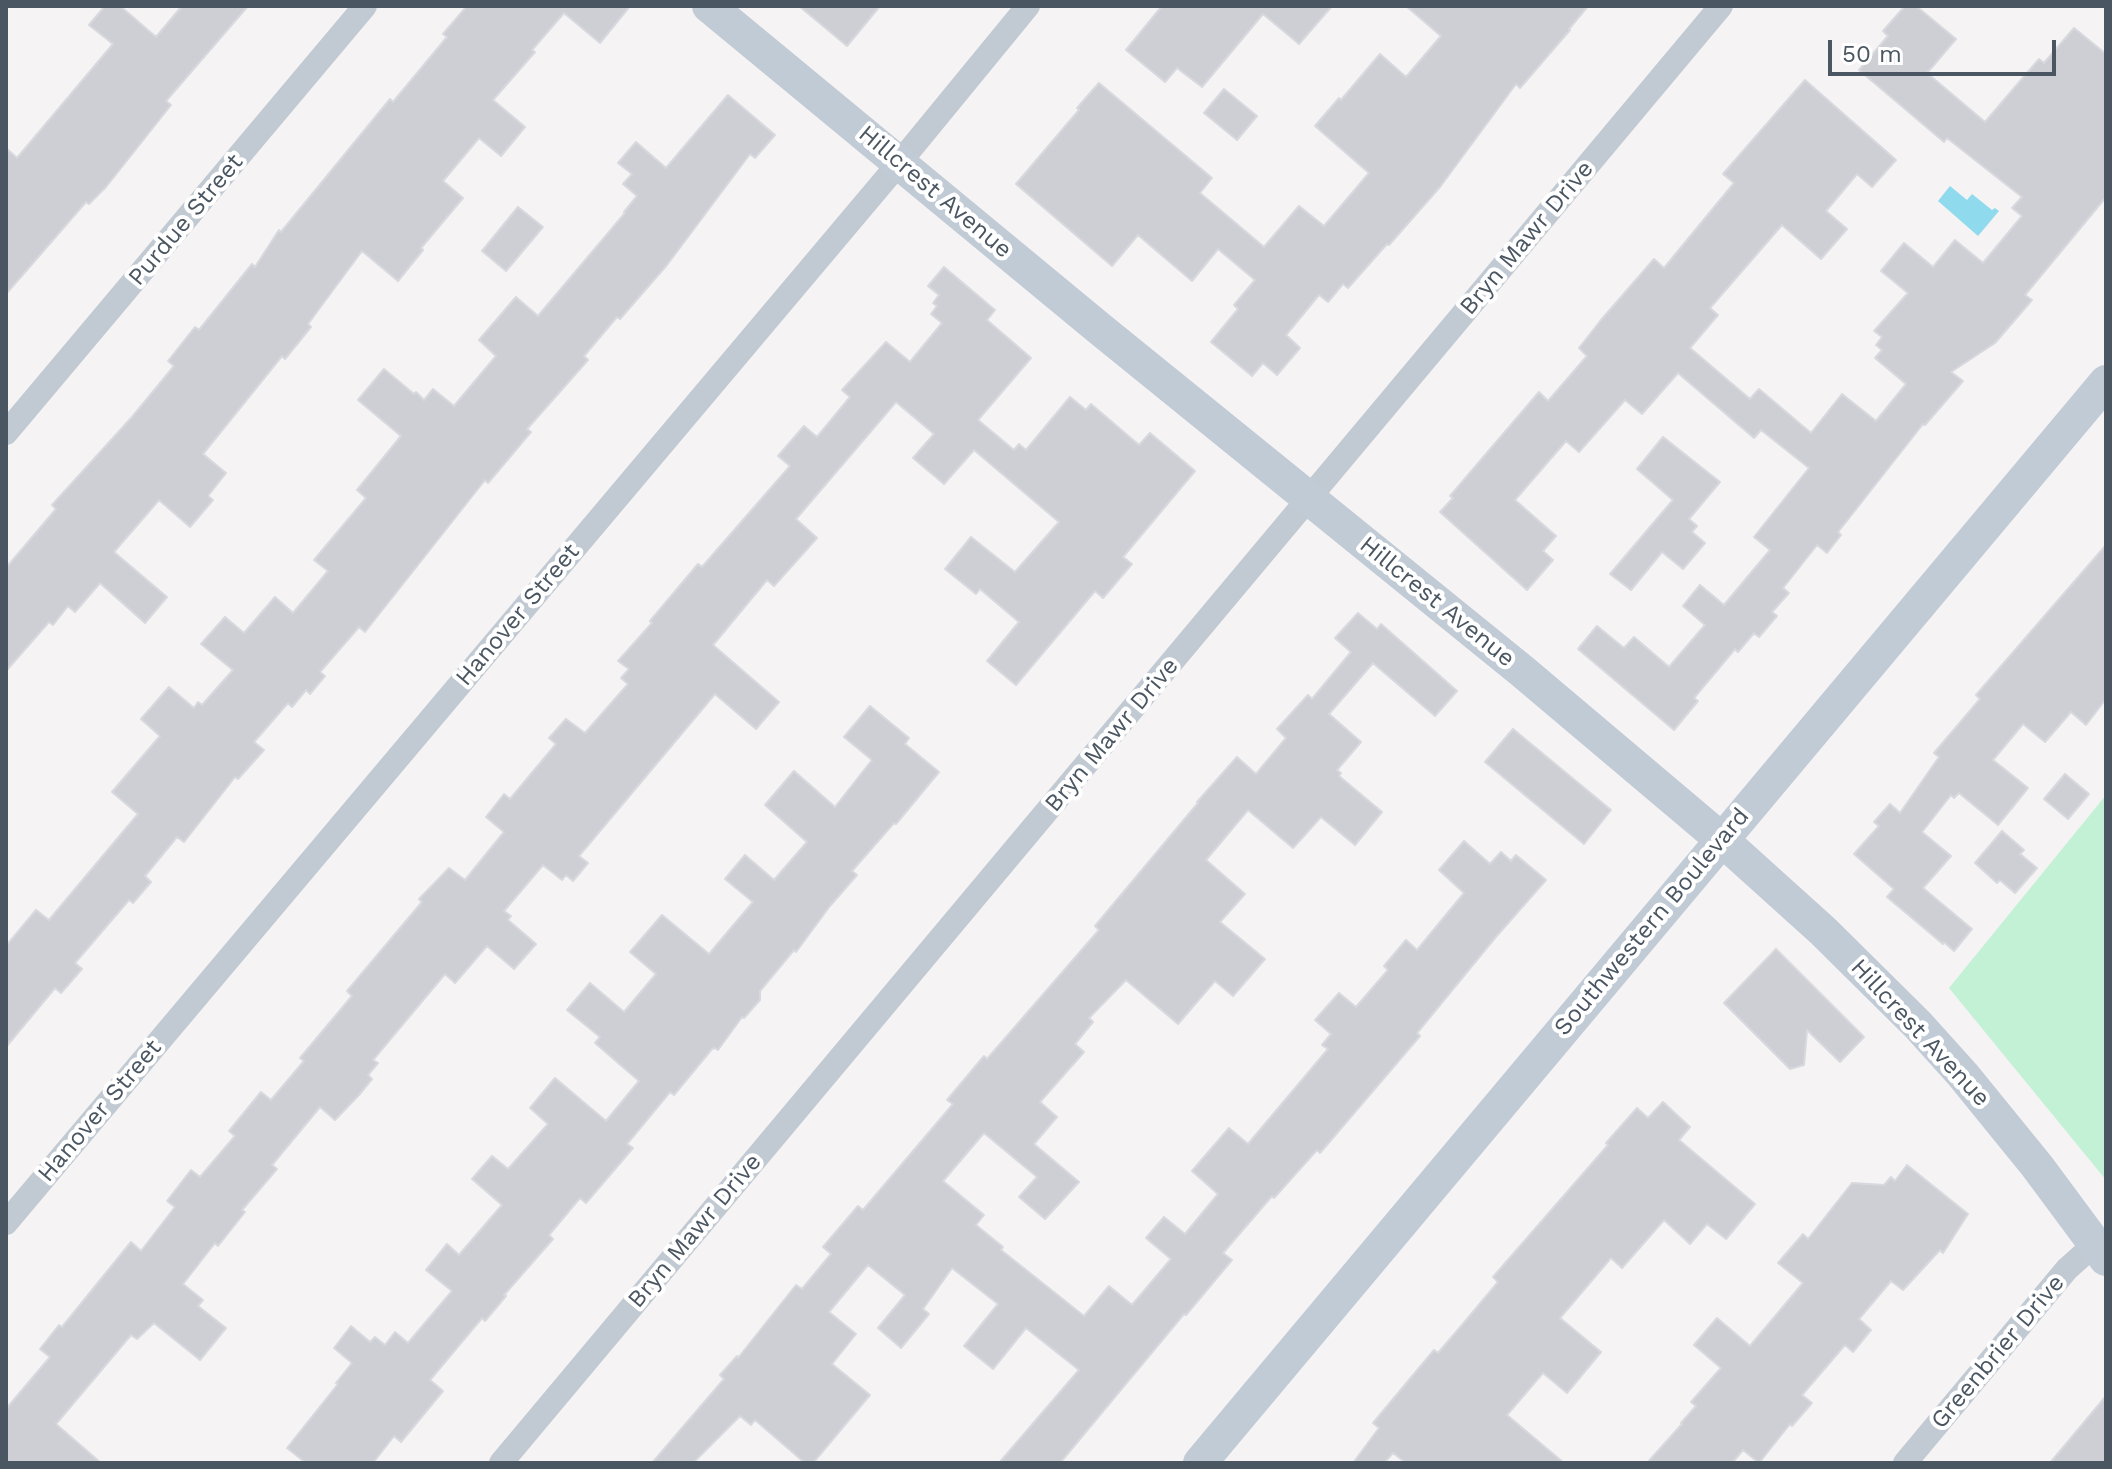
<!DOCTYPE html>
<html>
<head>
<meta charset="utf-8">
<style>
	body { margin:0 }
	#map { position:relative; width:2112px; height:1469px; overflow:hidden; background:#f5f3f3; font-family:"Work Sans",sans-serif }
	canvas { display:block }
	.frame { position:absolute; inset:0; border:8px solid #4a5661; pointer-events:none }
	.scale { position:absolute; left:1828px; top:40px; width:228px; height:36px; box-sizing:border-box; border:4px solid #4a5661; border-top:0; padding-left:10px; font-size:24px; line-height:28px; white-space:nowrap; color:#4a5661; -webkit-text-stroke:6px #fff; paint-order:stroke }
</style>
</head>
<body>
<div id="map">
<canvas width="2112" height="1469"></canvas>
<div class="frame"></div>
<div class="scale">50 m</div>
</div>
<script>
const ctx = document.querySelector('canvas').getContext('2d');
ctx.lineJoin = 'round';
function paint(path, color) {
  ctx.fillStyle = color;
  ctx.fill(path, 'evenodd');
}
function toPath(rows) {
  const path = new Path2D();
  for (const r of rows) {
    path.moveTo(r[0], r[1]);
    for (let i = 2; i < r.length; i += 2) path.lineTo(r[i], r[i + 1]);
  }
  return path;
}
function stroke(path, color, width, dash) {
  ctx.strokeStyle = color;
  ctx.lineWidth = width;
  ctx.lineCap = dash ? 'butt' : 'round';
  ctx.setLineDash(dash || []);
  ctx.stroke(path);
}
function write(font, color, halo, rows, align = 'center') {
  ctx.font = font + ' "Work Sans",sans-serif';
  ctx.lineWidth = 8;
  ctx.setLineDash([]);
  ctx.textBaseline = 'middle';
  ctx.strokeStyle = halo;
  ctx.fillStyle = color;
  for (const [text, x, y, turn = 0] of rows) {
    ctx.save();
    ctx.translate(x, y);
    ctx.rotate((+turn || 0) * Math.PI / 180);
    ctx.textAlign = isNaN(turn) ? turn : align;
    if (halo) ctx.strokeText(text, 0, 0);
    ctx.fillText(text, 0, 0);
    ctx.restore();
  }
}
paint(toPath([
	[2106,795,2106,1180,1949,988]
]), '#c3f1d5');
paint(toPath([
	[1950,186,1967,200,1972,194,1992,210,1995,208,1999,211,1978,236,1938,201]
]), '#90daee');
const building = toPath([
	[105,6,120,6,156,37,182,6,248,6,166,101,171,105,106,187,89,204,86,202,6,294,6,148,17,158,113,44,89,25,105,6],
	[467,6,630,6,600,43,564,13,532,50,535,52,493,100,525,127,501,156,479,138,443,181,463,198,421,248,423,250,398,281,362,251,308,324,311,327,285,359,282,356,203,454,226,473,208,496,213,500,190,527,159,500,114,552,167,597,145,623,100,583,75,612,68,606,53,625,49,622,6,671,6,568,56,509,52,505,132,417,174,366,168,361,195,327,199,330,252,264,255,267,279,230,281,232,390,99,393,102,447,37,443,34,467,6],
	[799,6,880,6,847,46,799,6],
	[1162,6,1332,6,1299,44,1263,14,1202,87,1177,68,1165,82,1126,50,1162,6],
	[1406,6,1588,6,1569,29,1570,30,1520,88,1516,84,1440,187,1389,245,1387,244,1348,288,1343,284,1328,302,1319,295,1286,335,1300,348,1277,375,1263,363,1252,376,1211,342,1238,309,1234,305,1255,280,1218,249,1192,281,1138,235,1112,266,1016,184,1079,110,1077,108,1099,83,1212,178,1200,193,1264,247,1299,206,1324,226,1369,173,1315,126,1339,98,1341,100,1380,54,1406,77,1441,36,1406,6],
	[1905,6,1916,6,1956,39,1927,73,1985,122,2039,59,2044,63,2074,28,2106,54,2106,197,2025,295,2032,300,1995,343,1951,372,1963,381,1925,425,1923,424,1846,522,1838,532,1841,535,1827,553,1817,545,1783,588,1789,593,1772,612,1777,616,1759,637,1754,633,1738,652,1735,649,1694,698,1698,701,1674,730,1578,649,1597,626,1624,648,1634,637,1669,667,1705,625,1683,606,1700,585,1724,605,1770,550,1754,537,1809,468,1761,430,1754,438,1678,373,1642,414,1625,400,1579,452,1566,441,1515,500,1556,536,1543,551,1553,560,1527,590,1440,512,1453,498,1450,496,1539,392,1548,401,1587,356,1579,348,1601,320,1654,259,1664,268,1734,183,1723,174,1805,80,1896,160,1872,187,1857,174,1826,211,1847,229,1821,259,1782,225,1710,308,1718,315,1690,348,1750,399,1759,389,1811,433,1842,394,1876,421,1906,384,1875,358,1882,350,1876,345,1882,337,1874,331,1908,293,1881,271,1904,243,1933,267,1955,240,1983,263,2022,216,2012,208,2022,197,1947,138,1944,142,1859,70,1888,36,1883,31,1905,6],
	[1224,89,1257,116,1237,140,1204,113,1224,89],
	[728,95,775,135,755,158,750,154,667,265,620,319,617,317,584,356,588,360,527,429,531,432,488,483,485,480,365,632,359,627,320,672,325,676,310,694,306,690,292,707,288,703,254,742,264,750,238,779,235,777,184,842,177,837,145,876,151,882,133,903,129,900,75,963,82,969,61,993,55,988,6,1047,6,946,36,910,49,920,138,814,112,792,160,736,141,719,169,687,194,708,198,702,202,705,233,670,201,644,225,617,244,633,275,597,293,613,328,571,314,560,366,498,357,490,401,436,358,400,384,369,414,394,416,392,424,400,433,389,454,406,496,356,479,340,516,297,538,316,625,213,624,212,637,196,623,184,632,174,618,163,636,142,666,168,728,95],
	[518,207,543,227,506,271,482,251,518,207],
	[944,267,995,310,987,320,1031,358,978,420,1014,450,1019,444,1026,450,1070,397,1086,410,1091,404,1139,445,1150,433,1195,471,1123,557,1132,564,1103,598,1095,591,1016,685,987,661,1019,622,980,589,976,594,945,569,971,537,1015,572,1059,522,974,450,944,484,913,458,934,434,896,402,796,519,817,538,774,586,767,580,713,645,779,702,756,729,715,694,579,856,588,863,573,881,566,875,562,880,543,865,504,911,511,916,508,920,536,944,514,969,487,946,455,983,445,974,373,1060,378,1063,368,1075,372,1079,359,1095,335,1120,320,1107,272,1165,277,1169,242,1210,245,1212,218,1246,215,1243,183,1284,203,1300,198,1306,226,1328,200,1360,154,1323,137,1339,131,1335,56,1424,101,1463,6,1463,6,1409,50,1357,40,1349,59,1325,62,1327,131,1242,141,1251,175,1207,167,1201,191,1170,200,1177,235,1136,229,1131,261,1092,271,1100,304,1061,300,1058,352,996,347,991,422,902,419,899,449,868,465,880,504,832,486,817,504,794,510,799,556,744,549,738,566,719,585,733,628,684,621,678,629,669,618,661,652,623,650,621,698,564,702,567,790,466,778,456,804,426,817,437,850,397,842,390,886,342,910,362,942,323,931,314,937,306,933,303,939,295,928,286,944,267],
	[1663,437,1720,482,1689,519,1697,526,1692,532,1705,543,1683,569,1662,552,1631,590,1610,574,1673,500,1637,469,1663,437],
	[2106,545,2106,699,2086,725,2071,712,2045,742,2023,724,1993,760,2028,788,1998,825,1959,793,1954,798,1951,795,1922,832,1951,856,1923,888,1972,929,1954,951,1944,942,1943,944,1887,897,1894,889,1854,854,1879,826,1874,822,1890,804,1900,813,1939,757,1934,753,1980,699,1976,695,2106,545],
	[1358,613,1377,629,1381,624,1457,691,1435,716,1373,663,1329,714,1361,742,1337,770,1341,773,1339,776,1382,812,1355,845,1321,817,1293,848,1248,810,1206,860,1245,894,1220,922,1265,959,1233,996,1215,981,1178,1024,1126,980,1089,1018,1093,1022,1075,1044,1084,1052,1040,1102,1057,1117,1034,1144,1079,1182,1045,1219,1019,1197,1037,1177,984,1133,943,1181,984,1215,976,1225,1003,1247,1001,1250,1084,1316,1109,1286,1132,1305,1171,1259,1146,1238,1164,1217,1185,1234,1218,1194,1192,1171,1229,1128,1248,1144,1328,1049,1322,1045,1331,1034,1315,1020,1339,993,1356,1007,1388,970,1384,966,1406,940,1417,950,1464,893,1439,870,1464,841,1490,864,1501,852,1511,861,1516,855,1546,880,1495,938,1417,1033,1420,1036,1320,1153,1317,1150,1274,1198,1272,1196,1223,1253,1232,1260,1186,1315,1184,1314,1060,1463,999,1463,1079,1370,1026,1328,993,1369,964,1346,998,1304,952,1268,923,1309,929,1314,901,1348,878,1328,905,1295,868,1265,829,1312,856,1334,832,1364,870,1395,813,1463,805,1463,755,1420,751,1425,740,1416,693,1463,652,1463,724,1379,720,1375,737,1356,738,1358,796,1285,802,1289,831,1254,823,1247,858,1206,863,1210,953,1104,947,1100,984,1056,987,1059,1099,930,1095,926,1198,803,1197,802,1237,757,1256,774,1286,738,1277,729,1308,695,1312,699,1351,652,1335,638,1358,613],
	[870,706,909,738,905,744,939,772,896,824,894,823,852,871,857,875,830,906,796,952,794,950,760,991,760,1000,744,1018,742,1017,718,1050,715,1048,712,1049,674,1095,670,1092,627,1144,633,1148,586,1203,580,1198,549,1235,553,1239,504,1295,506,1296,485,1321,482,1318,430,1380,443,1391,401,1442,394,1436,373,1463,306,1463,287,1448,338,1384,336,1383,352,1363,334,1348,351,1326,370,1342,375,1337,385,1345,395,1332,408,1343,452,1291,426,1270,447,1244,459,1255,502,1205,472,1179,492,1156,508,1169,548,1124,530,1108,555,1078,606,1121,639,1081,595,1043,600,1037,567,1010,590,983,624,1012,656,974,630,952,662,915,709,954,753,902,725,879,745,855,774,880,807,842,765,805,794,771,835,807,872,760,844,737,870,706],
	[1513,729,1611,810,1584,844,1485,762,1513,729],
	[2065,774,2089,794,2068,819,2044,799,2065,774],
	[2002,831,2024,850,2020,854,2037,868,2015,893,2000,880,1997,883,1975,863,2002,831],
	[1776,949,1864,1037,1840,1062,1807,1030,1804,1065,1790,1069,1724,1003,1776,949],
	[1663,1102,1690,1127,1679,1140,1755,1204,1726,1239,1707,1224,1690,1244,1664,1220,1622,1268,1611,1258,1560,1318,1601,1352,1567,1393,1543,1373,1507,1415,1564,1463,1406,1463,1393,1453,1384,1463,1353,1463,1379,1428,1373,1423,1434,1350,1438,1353,1462,1325,1498,1282,1493,1277,1608,1145,1606,1143,1637,1108,1648,1118,1663,1102],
	[1907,1165,1968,1214,1943,1253,1940,1250,1903,1290,1891,1281,1859,1319,1871,1330,1853,1352,1845,1345,1802,1395,1812,1403,1792,1426,1790,1424,1759,1463,1743,1450,1732,1463,1647,1463,1682,1424,1681,1423,1696,1406,1691,1402,1721,1368,1694,1345,1717,1318,1750,1346,1803,1283,1778,1263,1803,1234,1808,1239,1852,1183,1884,1185,1891,1177,1895,1181,1907,1165],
	[2106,1396,2106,1463,2050,1463,2106,1396]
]);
paint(building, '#cdcfd5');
stroke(building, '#d7d9de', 2);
stroke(toPath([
	[6,433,365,6],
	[6,1223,900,162,1028,6],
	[501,1463,1721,6],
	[1905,1463,2067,1269,2095,1244]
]), '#c1cad2', 24);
stroke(toPath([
	[709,6,1100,329,1522,671,1721,839,1823,931,1918,1025,1963,1075,2037,1166,2106,1259],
	[1200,1463,2106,382]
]), '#c1cbd6', 34);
write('24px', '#4a5661', '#fff', [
	["Hillcrest Avenue",935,192,40],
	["Purdue Street",186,220,-50],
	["Bryn Mawr Drive",1527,238,-50],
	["Hillcrest Avenue",1437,602,39],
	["Hanover Street",518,615,-50],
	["Bryn Mawr Drive",1112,735,-50],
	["Southwestern Boulevard",1652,922,-50],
	["Hillcrest Avenue",1920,1033,47],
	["Hanover Street",100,1111,-50],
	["Bryn Mawr Drive",695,1231,-50],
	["Greenbrier Drive",1998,1352,-50]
]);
</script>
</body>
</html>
